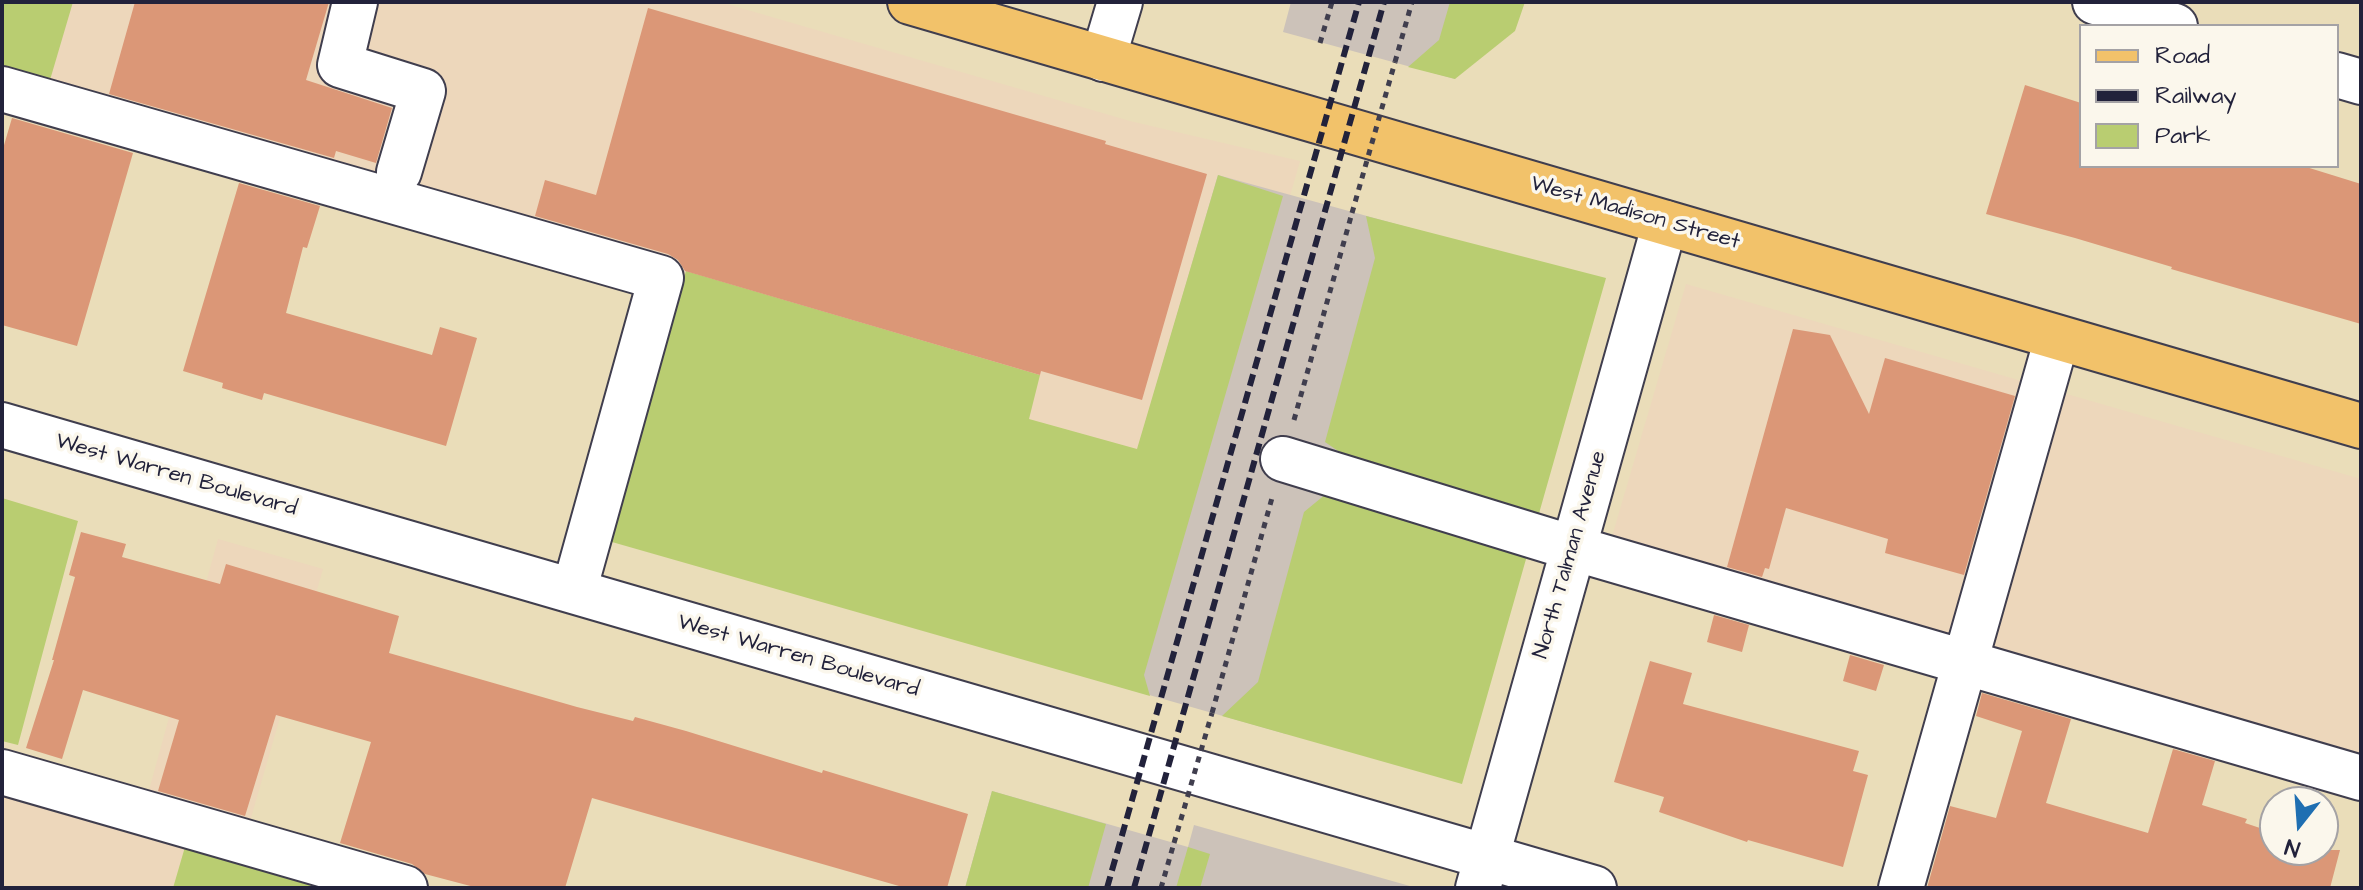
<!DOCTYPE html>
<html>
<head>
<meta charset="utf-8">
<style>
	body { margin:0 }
	#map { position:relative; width:2363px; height:890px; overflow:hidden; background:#eaddb9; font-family:"Architects Daughter",sans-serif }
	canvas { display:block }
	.frame { position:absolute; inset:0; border:4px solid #22223b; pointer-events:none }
	.legend { position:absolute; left:2079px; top:24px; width:260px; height:144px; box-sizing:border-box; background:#fbf7ec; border:2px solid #a4a2a5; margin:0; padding:10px 14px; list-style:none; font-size:24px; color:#22223b }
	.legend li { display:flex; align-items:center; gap:16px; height:40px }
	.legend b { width:40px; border:2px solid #a4a2a5 }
	.north { position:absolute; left:2259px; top:786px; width:80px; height:80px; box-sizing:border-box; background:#fbf7ec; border:2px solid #a4a2a5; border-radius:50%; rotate:197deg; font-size:22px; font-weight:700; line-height:32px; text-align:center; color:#22223b }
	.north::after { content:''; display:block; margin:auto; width:28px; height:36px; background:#1f6fb2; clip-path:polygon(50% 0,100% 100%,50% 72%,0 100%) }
</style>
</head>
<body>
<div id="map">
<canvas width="2363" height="890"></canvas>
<div class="frame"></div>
<ul class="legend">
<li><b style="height:10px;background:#f2c26a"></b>Road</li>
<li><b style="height:10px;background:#22223b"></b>Railway</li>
<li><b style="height:22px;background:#b9cd71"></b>Park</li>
</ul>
<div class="north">N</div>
</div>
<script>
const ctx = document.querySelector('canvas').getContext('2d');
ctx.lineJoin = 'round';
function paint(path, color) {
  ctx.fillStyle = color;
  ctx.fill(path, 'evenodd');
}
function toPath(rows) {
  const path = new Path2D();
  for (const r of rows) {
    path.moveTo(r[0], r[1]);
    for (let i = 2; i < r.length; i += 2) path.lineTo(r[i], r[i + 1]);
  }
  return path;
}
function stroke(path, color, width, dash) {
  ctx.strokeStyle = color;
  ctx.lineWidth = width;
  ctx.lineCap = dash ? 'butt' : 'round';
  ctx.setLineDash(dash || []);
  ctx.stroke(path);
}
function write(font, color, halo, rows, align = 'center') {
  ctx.font = font + ' "Architects Daughter",sans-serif';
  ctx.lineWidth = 7;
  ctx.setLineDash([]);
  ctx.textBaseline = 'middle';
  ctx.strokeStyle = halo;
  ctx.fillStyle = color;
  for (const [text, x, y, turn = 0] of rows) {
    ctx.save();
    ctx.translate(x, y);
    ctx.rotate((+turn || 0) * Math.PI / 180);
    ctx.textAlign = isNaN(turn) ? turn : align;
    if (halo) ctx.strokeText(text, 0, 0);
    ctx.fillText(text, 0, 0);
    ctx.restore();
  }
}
paint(toPath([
	[2,2,720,2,1130,121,1300,161,1290,196,1218,175,1139,450,1029,419,661,278,2,89],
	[1686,284,2361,479,2361,778,1606,557],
	[218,539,323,569,244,842,187,840,173,888,2,888,2,772,143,812]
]), '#edd7bb');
paint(toPath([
	[1291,2,1477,2,1455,79,1283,32],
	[1218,175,1425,232,1286,734,1072,673],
	[992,791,1188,847,1194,825,1417,888,965,888]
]), '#ccc2b9');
paint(toPath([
	[2,2,73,2,50,80,2,67],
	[1450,2,1525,2,1515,31,1455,79,1408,67,1439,40],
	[1218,175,1283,196,1144,675,1150,696,605,540,686,271,1040,375,1029,419,1137,449],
	[1366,216,1606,278,1462,784,1222,716,1258,682,1304,512,1360,466,1325,442,1375,258],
	[2,498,78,521,18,745,2,741],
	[992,791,1106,824,1088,888,965,888],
	[187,840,350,888,173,888],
	[1188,847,1210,854,1200,888,1176,888]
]), '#b9cd71');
paint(toPath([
	[135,2,329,2,306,80,392,108,376,163,336,151,334,158,109,94],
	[648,8,1106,141,1105,144,1207,174,1142,400,1041,371,1040,375,685,271,678,260,668,254,535,216,545,180,596,195],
	[2025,85,2081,103,2081,166,2303,166,2361,184,2361,324,2171,269,2172,267,2075,238,1986,214],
	[12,118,133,153,77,346,2,325,2,152],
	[239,183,320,206,307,248,303,247,286,313,432,355,440,327,477,338,446,446,264,393,262,400,222,388,223,383,183,371],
	[1793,329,1830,335,1869,414,1885,358,2015,396,1964,575,1885,553,1888,539,1786,508,1769,569,1765,568,1762,577,1727,567],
	[81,532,126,544,122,557,220,584,226,564,399,616,389,653,577,707,633,721,635,717,686,731,822,773,823,770,968,814,947,888,906,888,592,798,565,888,478,888,425,874,412,864,340,843,371,742,276,715,245,816,158,791,179,720,83,690,62,759,26,748,54,660,52,660,75,577,69,575],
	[1714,615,1749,625,1742,652,1707,642],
	[1850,655,1884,665,1876,691,1843,681],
	[1650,661,1692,673,1683,704,1859,751,1853,771,1868,775,1843,867,1748,840,1747,842,1659,812,1664,797,1614,782],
	[1982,693,2071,719,2046,803,2148,833,2173,749,2215,761,2202,805,2247,819,2245,823,2275,833,2275,850,2340,850,2330,888,1927,888,1950,806,1996,818,2022,731,1976,716]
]), '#db9777');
const minor = toPath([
	[355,2,340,65,423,91,399,172],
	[2095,2,2175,26],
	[1103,59,1120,2],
	[2337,75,2361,82],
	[2,89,661,278,574,591],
	[2,425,1594,888],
	[1283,459,1573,548,2361,778],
	[2,772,405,888],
	[1478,888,1665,223],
	[1901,888,2057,338]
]);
const major = toPath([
	[910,2,2361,426]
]);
stroke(minor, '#403e4e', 48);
stroke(major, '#403e4e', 48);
stroke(toPath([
	[1320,43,1332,2],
	[1395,62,1412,2],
	[1294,420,1352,213],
	[1212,713,1272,498],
	[1161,888,1174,843]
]), '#403e4e', 5, [6, 6]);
stroke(minor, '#fff', 44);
stroke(major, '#f2c26a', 44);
stroke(toPath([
	[1107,888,1359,2],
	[1134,888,1384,2]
]), '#22223b', 6, [12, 6]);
stroke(toPath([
	[1352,213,1395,62],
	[1174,843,1212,713]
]), '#403e4e', 5, [6, 6]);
write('22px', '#22223b', '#fbf7ec', [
	["West Madison Street",1635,214,16],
	["West Warren Boulevard",176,476,16],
	["North Talman Avenue",1571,555,-74],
	["West Warren Boulevard",798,657,16]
]);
</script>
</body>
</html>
